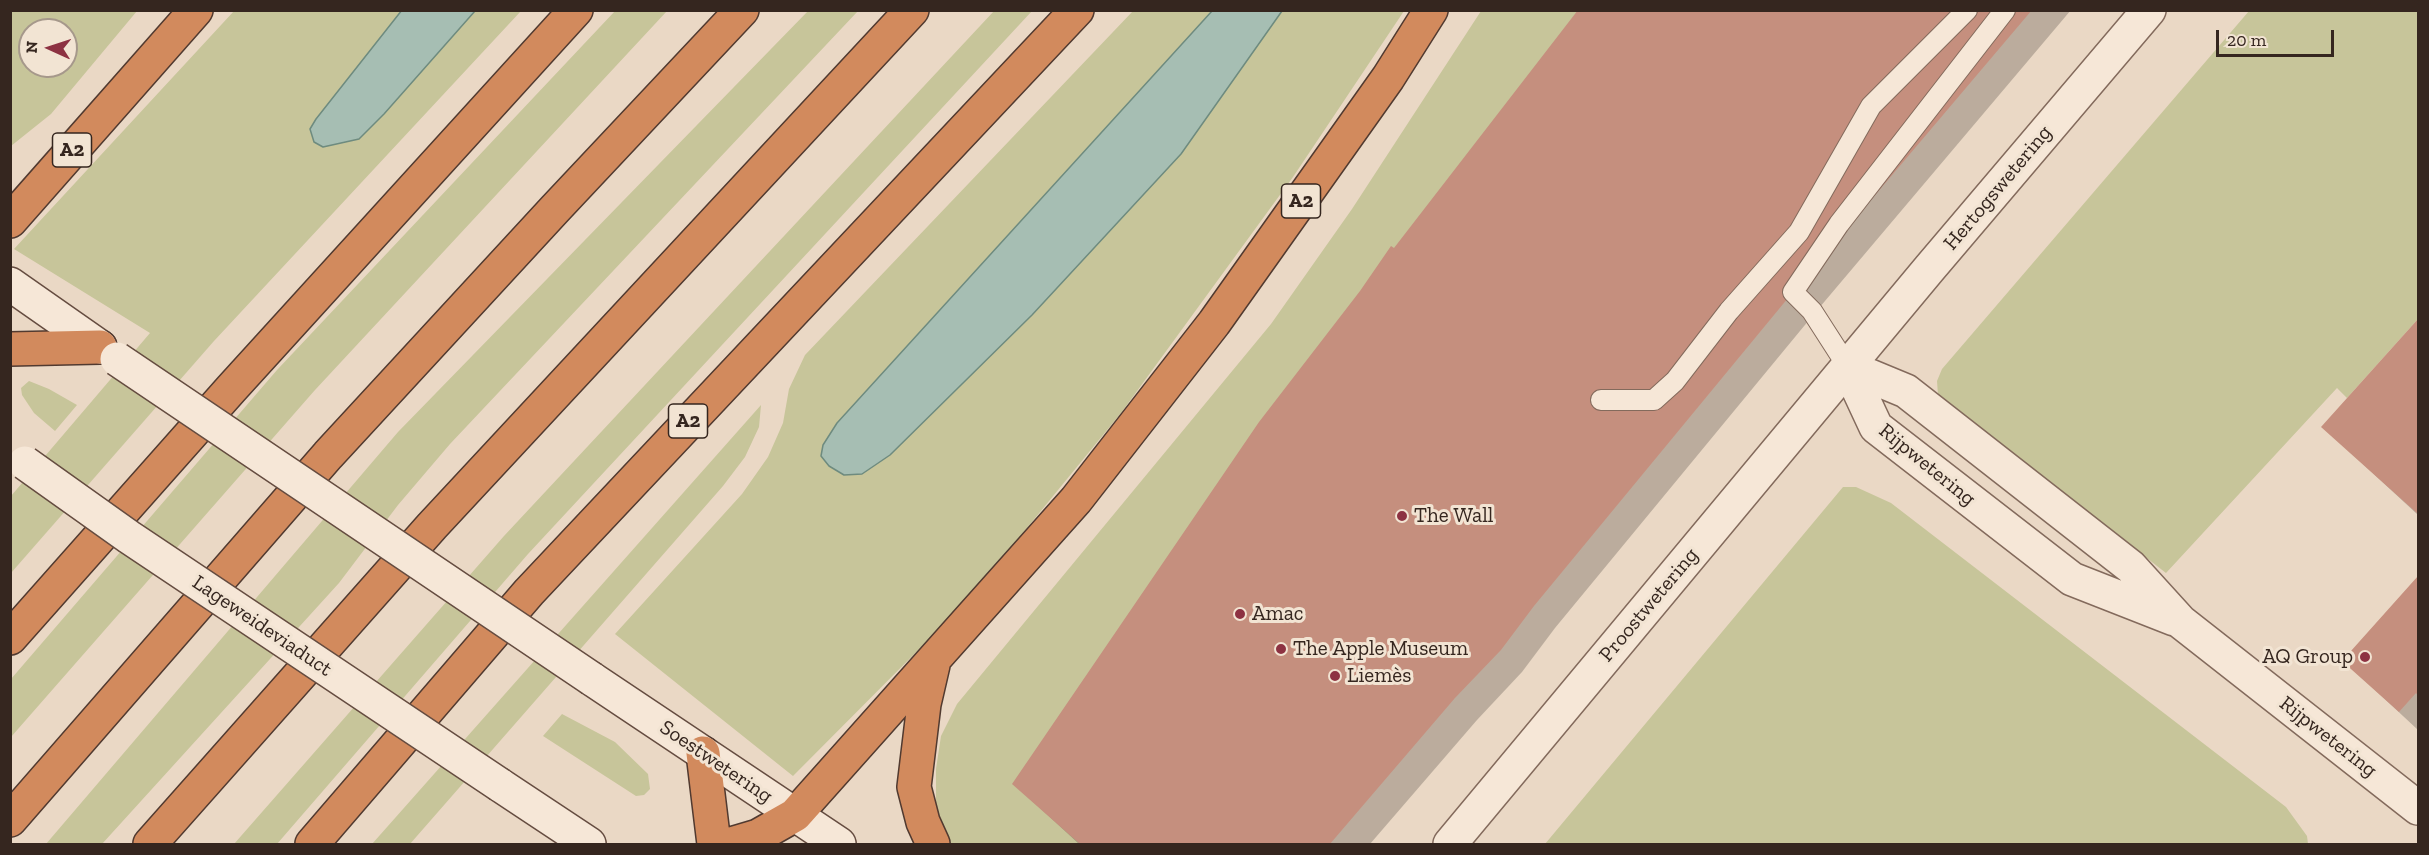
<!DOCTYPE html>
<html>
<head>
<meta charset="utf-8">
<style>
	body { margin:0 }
	#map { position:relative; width:2429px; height:855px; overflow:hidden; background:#ead8c5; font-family:"Zilla Slab",serif }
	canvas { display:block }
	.frame { position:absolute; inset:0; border:12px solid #35261f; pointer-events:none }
	.north { position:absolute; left:18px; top:18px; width:60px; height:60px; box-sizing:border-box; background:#f2e4d3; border:2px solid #a6988b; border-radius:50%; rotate:273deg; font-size:16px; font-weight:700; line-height:24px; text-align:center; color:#35261f }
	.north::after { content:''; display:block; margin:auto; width:21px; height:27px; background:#8d3242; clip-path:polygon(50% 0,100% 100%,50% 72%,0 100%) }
	.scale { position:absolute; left:2216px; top:30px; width:118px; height:27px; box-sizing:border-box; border:3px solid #35261f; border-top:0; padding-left:8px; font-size:18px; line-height:21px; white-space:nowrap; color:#35261f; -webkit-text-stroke:4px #f2e4d3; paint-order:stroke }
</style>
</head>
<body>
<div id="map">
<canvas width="2429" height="855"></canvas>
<div class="frame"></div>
<div class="north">N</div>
<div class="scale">20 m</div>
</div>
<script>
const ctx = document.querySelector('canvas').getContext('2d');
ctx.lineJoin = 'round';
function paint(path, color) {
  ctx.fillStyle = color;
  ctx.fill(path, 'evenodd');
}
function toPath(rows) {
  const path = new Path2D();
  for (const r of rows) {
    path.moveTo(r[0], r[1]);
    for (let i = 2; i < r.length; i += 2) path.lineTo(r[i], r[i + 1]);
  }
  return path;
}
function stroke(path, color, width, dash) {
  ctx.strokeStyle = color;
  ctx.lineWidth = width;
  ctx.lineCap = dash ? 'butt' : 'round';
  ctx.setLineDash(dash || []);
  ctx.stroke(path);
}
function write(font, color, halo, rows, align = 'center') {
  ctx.font = font + ' "Zilla Slab",serif';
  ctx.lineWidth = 6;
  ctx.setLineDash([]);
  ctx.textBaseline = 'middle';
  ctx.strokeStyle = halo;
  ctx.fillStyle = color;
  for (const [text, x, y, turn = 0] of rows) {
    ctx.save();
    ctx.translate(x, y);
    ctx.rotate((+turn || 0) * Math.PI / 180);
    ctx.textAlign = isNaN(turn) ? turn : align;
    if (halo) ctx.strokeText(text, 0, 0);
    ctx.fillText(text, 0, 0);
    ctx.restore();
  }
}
paint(toPath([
	[11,10,137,11,51,114,11,146],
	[30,30,66,30,66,66,30,66],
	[234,11,521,11,214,341,11,573,11,496,150,333,14,249],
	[615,11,667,11,315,390,11,737,11,679,277,370],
	[808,11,858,11,450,444,398,505,339,583,102,844,46,844,398,432],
	[994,11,1032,11,528,554,277,844,234,844,504,536],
	[1133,11,1404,11,1293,177,1121,413,968,600,793,776,615,634,742,494,768,457,783,423,789,389,805,355],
	[1481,11,1583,11,1270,796,1239,844,950,844,945,836,936,803,936,769,941,736,957,704,1271,324,1352,209],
	[2249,11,2418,11,2418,319,2347,398,2337,388,2166,573,1938,395,1937,381,1942,369],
	[29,381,49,389,77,405,55,431,34,413,22,395,21,388],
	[761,405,759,427,745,457,723,486,410,844,372,844],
	[1843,487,1856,487,1891,503,2286,807,2307,836,2308,844,1545,844],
	[562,714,615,742,648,774,650,789,644,795,636,796,543,736]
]), '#c7c59a');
const water = toPath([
	[402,10,475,11,384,114,359,139,323,147,314,142,310,129,316,119,402,10],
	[1212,11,1282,11,1181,154,1032,315,890,455,862,474,844,475,829,466,821,456,823,445,837,423,1212,11]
]);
paint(water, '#a6beb3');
stroke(water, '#6e8b7f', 1.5);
paint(toPath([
	[1580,10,2071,10,1814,314,1555,628,1522,672,1477,720,1370,844,1079,844,1014,784,1394,250],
	[2418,321,2418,515,2323,427],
	[2418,578,2418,730,2344,661]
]), '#0003');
paint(toPath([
	[1578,10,2032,10,1793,292,1534,606,1501,650,1455,698,1330,844,1080,844,1012,784,1259,422,1360,291,1391,246,1394,248],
	[2418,319,2418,514,2321,427],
	[2418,576,2418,696,2416,693,2399,712,2342,661]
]), '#c58f7e');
const service = toPath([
	[1848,367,1812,311,1793,292,1839,224,2005,10],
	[1601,400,1654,400,1675,381,1729,311,1799,232,1871,106,1967,10]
]);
const minor = toPath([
	[1848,367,1906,391,2131,567,2181,622,2418,808],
	[1848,367,1876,427,2072,579,2174,619]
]);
const tertiary = toPath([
	[1450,844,1929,269,2149,10]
]);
const secondary = toPath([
	[10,284,100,347],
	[592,679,839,844],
	[500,785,589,844]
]);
const motorway = toPath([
	[10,221,196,10],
	[10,349,100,347],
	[10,638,231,389,576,10],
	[703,753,714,844],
	[10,820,328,455,554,210,742,10],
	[150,844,432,526,912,10],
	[312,844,529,592,1077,10],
	[731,844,758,836,795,815,1076,500,1214,323,1388,78,1431,10],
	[933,844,923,822,914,787,924,704,933,665]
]);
stroke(service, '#836a5c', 22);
stroke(minor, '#836a5c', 36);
stroke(tertiary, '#836a5c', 36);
stroke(secondary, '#654c40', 36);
stroke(motorway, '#513a30', 36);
stroke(service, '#f6e7d7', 20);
stroke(minor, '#f6e7d7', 33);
stroke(tertiary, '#f6e7d7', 33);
stroke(secondary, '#f6e7d7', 33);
stroke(motorway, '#d28a5d', 33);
const secondaryBridge = toPath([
	[117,359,592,679],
	[25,463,129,537,500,785]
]);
stroke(secondaryBridge, '#654c40', 36, []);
stroke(secondaryBridge, '#f6e7d7', 33);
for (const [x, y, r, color] of [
	[1402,516,6,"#8d3242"],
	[1240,614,6,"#8d3242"],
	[1281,649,6,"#8d3242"],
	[2365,657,6,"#8d3242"],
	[1335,676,6,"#8d3242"]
]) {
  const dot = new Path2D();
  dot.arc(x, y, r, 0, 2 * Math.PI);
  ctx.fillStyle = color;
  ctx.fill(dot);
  stroke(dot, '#f2e4d3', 2);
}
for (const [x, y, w] of [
	[72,150,39],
	[1301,201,39],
	[688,421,39]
]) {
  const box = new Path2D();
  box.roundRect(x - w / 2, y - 17, w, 34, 4.5);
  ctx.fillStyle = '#f2e4d3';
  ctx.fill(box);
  stroke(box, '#35261f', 1.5);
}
write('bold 20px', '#35261f', null, [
	["A2",72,150],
	["A2",1301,201],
	["A2",688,421]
]);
write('21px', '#35261f', '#f2e4d3', [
	["Hertogswetering",1998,188,-50],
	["Rijpwetering",1927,465,39],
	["Proostwetering",1649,605,-50],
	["Lageweideviaduct",262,626,34],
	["Rijpwetering",2328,737,38],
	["Soestwetering",716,762,34]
]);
write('21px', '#35261f', '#f2e4d3', [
	["The Wall",1414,516],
	["Amac",1252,614],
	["The Apple Museum",1293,649],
	["AQ Group",2353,657,"right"],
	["Liemès",1347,676]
], 'left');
</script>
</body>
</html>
